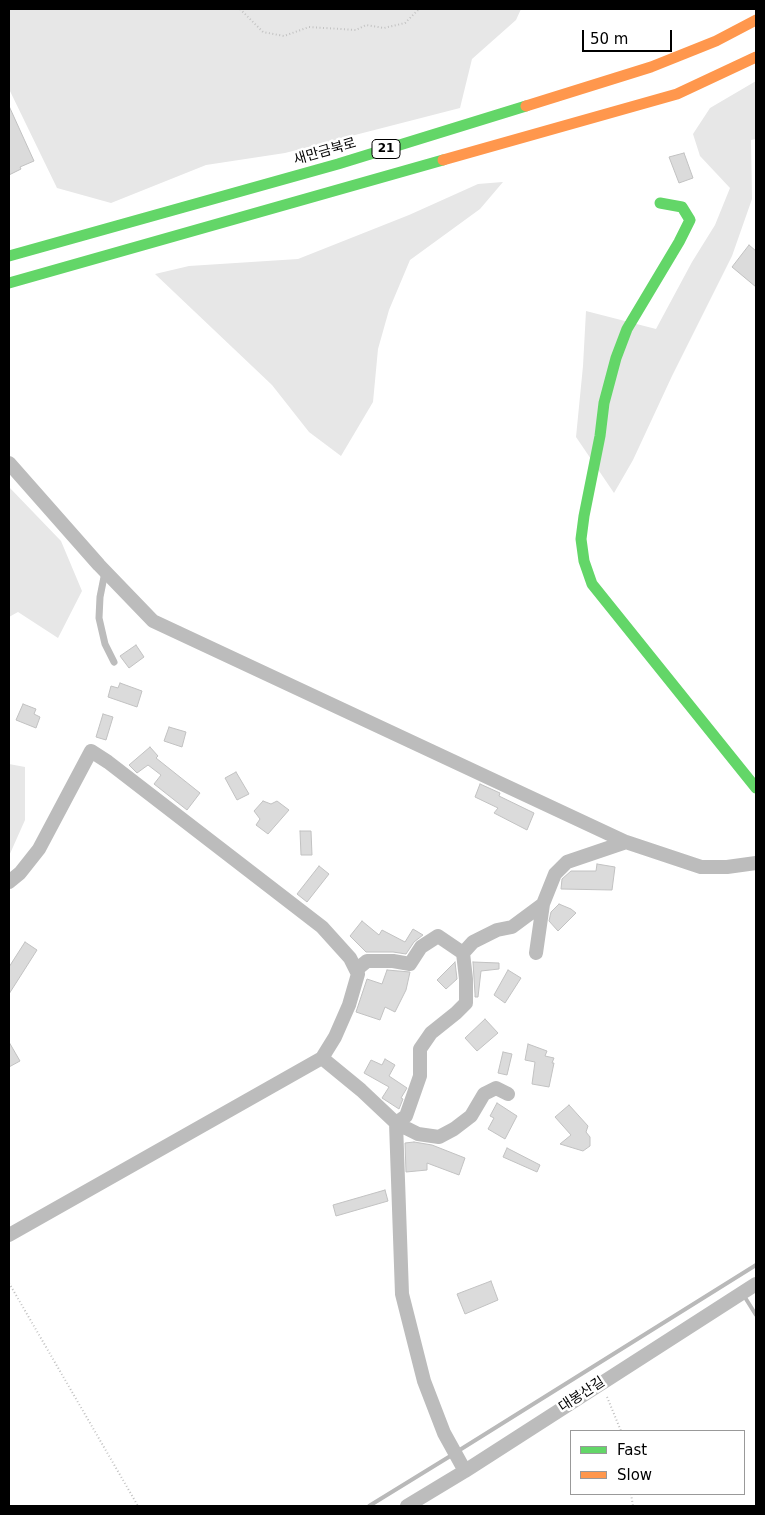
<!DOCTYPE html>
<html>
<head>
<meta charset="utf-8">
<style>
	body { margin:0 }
	#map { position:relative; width:765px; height:1515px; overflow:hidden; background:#fff; font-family:"DejaVu Sans",sans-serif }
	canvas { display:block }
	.frame { position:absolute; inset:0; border:10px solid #000; pointer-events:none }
	.legend { position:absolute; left:570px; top:1430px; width:175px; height:65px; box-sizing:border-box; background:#fff; border:1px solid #999; margin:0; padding:6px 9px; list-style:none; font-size:15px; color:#000 }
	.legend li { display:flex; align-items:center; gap:10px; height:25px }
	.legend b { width:25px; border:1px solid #999 }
	.scale { position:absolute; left:582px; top:30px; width:90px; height:22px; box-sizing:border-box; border:2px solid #000; border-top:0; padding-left:6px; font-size:15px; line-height:18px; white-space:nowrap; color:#000; -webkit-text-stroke:4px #fff; paint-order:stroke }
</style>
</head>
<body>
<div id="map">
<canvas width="765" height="1515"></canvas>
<div class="frame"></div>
<ul class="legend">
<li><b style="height:6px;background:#63d668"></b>Fast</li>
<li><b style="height:6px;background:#ff974d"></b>Slow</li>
</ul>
<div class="scale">50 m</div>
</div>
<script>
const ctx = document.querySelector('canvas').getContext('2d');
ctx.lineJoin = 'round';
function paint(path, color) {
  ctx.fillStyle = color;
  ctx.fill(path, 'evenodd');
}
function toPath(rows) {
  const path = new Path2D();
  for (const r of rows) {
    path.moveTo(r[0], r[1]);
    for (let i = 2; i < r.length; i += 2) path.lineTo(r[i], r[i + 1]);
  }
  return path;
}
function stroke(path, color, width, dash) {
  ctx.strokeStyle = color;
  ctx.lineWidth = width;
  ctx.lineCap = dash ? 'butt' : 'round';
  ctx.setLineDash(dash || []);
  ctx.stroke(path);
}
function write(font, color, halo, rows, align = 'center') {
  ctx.font = font + ' "DejaVu Sans","Noto Sans KR",sans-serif';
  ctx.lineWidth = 5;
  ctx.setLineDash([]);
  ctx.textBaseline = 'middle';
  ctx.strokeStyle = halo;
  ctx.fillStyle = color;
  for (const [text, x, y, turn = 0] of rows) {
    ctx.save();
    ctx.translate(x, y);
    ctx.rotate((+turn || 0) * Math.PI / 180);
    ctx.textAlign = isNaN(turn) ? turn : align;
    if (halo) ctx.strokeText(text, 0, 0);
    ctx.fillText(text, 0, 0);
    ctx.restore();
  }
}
paint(toPath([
	[9,9,521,9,516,20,472,59,460,108,285,153,206,165,111,203,57,188,9,89],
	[756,81,756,139,751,140,752,199,732,256,672,376,633,460,614,493,576,437,583,366,586,311,656,329,692,262,715,225,730,188,700,156,693,134,710,108],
	[503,182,480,209,410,260,389,310,378,349,373,402,341,456,309,432,272,385,155,274,189,266,298,259,409,215,478,184],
	[9,487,61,541,82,591,58,638,18,612,9,617],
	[9,764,25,767,25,820,9,856]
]), '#e7e7e7');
stroke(toPath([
	[746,1299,756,1315],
	[458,1451,756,1265],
	[369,1506,452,1455]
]), '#b9b9b9', 4);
const building = toPath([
	[9,106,34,161,20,167,21,169,9,175,9,106],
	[684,153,693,178,679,183,669,157,684,153],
	[749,245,756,251,756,287,732,267,749,245],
	[136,645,144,657,129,668,120,656,136,645],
	[120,683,142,691,137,707,108,697,111,686,118,688,120,683],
	[23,704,36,709,34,714,40,717,36,728,16,720,23,704],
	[103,714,113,717,106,740,96,737,103,714],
	[169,727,186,732,182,747,164,741,169,727],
	[150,747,158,756,156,758,200,793,187,810,154,784,161,775,148,765,137,773,129,765,150,747],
	[236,772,249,794,237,800,225,778,236,772],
	[480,784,500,793,499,796,534,813,527,830,494,813,498,808,475,797,480,784],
	[263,801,271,804,277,801,289,810,268,834,256,825,260,819,254,811,263,801],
	[300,831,311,831,312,855,301,855,300,831],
	[597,864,615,867,612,890,561,889,562,879,571,871,596,871,597,864],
	[319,866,329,874,307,902,297,894,319,866],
	[559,904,571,909,576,913,558,931,549,921,551,912,559,904],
	[362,921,379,935,382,930,405,942,413,929,423,935,414,942,406,954,393,952,366,952,350,936,362,921],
	[25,942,37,950,9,994,9,967,25,942],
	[455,962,457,979,446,989,437,980,455,962],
	[473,962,499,963,499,969,481,971,478,997,475,997,475,994,473,962],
	[387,970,410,972,406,990,395,1012,385,1007,380,1020,356,1012,367,979,382,984,387,970],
	[508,970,521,978,505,1003,494,995,508,970],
	[485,1019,498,1033,477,1051,465,1038,485,1019],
	[9,1042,20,1061,9,1067,9,1042],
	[528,1044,547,1051,545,1056,554,1058,552,1063,554,1063,549,1087,532,1084,535,1062,525,1060,528,1044],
	[503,1052,512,1054,507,1075,498,1073,503,1052],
	[385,1059,395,1065,389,1076,407,1088,401,1098,403,1099,399,1109,382,1098,389,1087,364,1073,371,1060,382,1065,385,1059],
	[497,1103,517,1116,505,1139,488,1129,494,1118,490,1116,497,1103],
	[569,1105,588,1126,586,1132,590,1137,590,1146,583,1151,560,1144,571,1135,555,1117,569,1105],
	[414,1142,432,1145,465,1158,459,1175,427,1163,427,1170,406,1172,405,1143,414,1142],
	[507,1148,540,1165,537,1172,503,1157,507,1148],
	[385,1190,388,1201,336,1216,333,1205,385,1190],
	[491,1281,498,1300,465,1314,457,1294,491,1281]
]);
paint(building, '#dbdbdb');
stroke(building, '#c2c2c2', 1);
stroke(toPath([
	[240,9,263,32,284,36,309,27,356,30,366,25,384,28,405,23,419,9],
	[9,1283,138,1506],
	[607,1397,621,1431],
	[631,1494,633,1506]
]), '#c2c2c2', 2, [1, 2.5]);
stroke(toPath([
	[105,572,100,597,99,618,105,644,114,662]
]), '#bcbcbc', 7);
stroke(toPath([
	[9,463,99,565,153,621,626,842,701,867,727,867,756,863],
	[9,882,20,873,39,849,91,751,108,762,322,927,350,958,358,974,349,1005,335,1037,322,1058,361,1090,396,1123,418,1134,439,1137,454,1129,471,1116,484,1094,496,1088,508,1094],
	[536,953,543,904,555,874,567,862,626,842],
	[356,970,367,961,393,961,410,964,421,947,438,936,463,953],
	[9,1235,322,1058],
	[465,1471,444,1433,424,1381,402,1294,396,1123,406,1116,420,1076,420,1049,431,1033,456,1013,466,1003,466,979,463,953,473,942,497,930,512,927,543,904],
	[407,1506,465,1471,756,1284]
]), '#bcbcbc', 14);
stroke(toPath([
	[660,203,682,207,690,220,679,242,627,329,616,358,604,403,600,436,584,516,581,539,584,561,592,584,756,788],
	[9,256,338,164,526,106],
	[9,283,443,160]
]), '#63d668', 11);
stroke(toPath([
	[526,106,651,67,716,41,756,20],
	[443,160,677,94,756,57]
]), '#ff974d', 11);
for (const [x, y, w] of [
	[386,149,28]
]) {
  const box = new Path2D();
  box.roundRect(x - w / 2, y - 9.5, w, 19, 4);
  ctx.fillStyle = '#fff';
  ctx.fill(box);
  stroke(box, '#000', 1);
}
write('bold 12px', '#000', null, [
	["21",386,149]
]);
write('14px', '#000', '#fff', [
	["새만금북로",325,152,-16],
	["대봉산길",582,1395,-33]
]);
</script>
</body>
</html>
